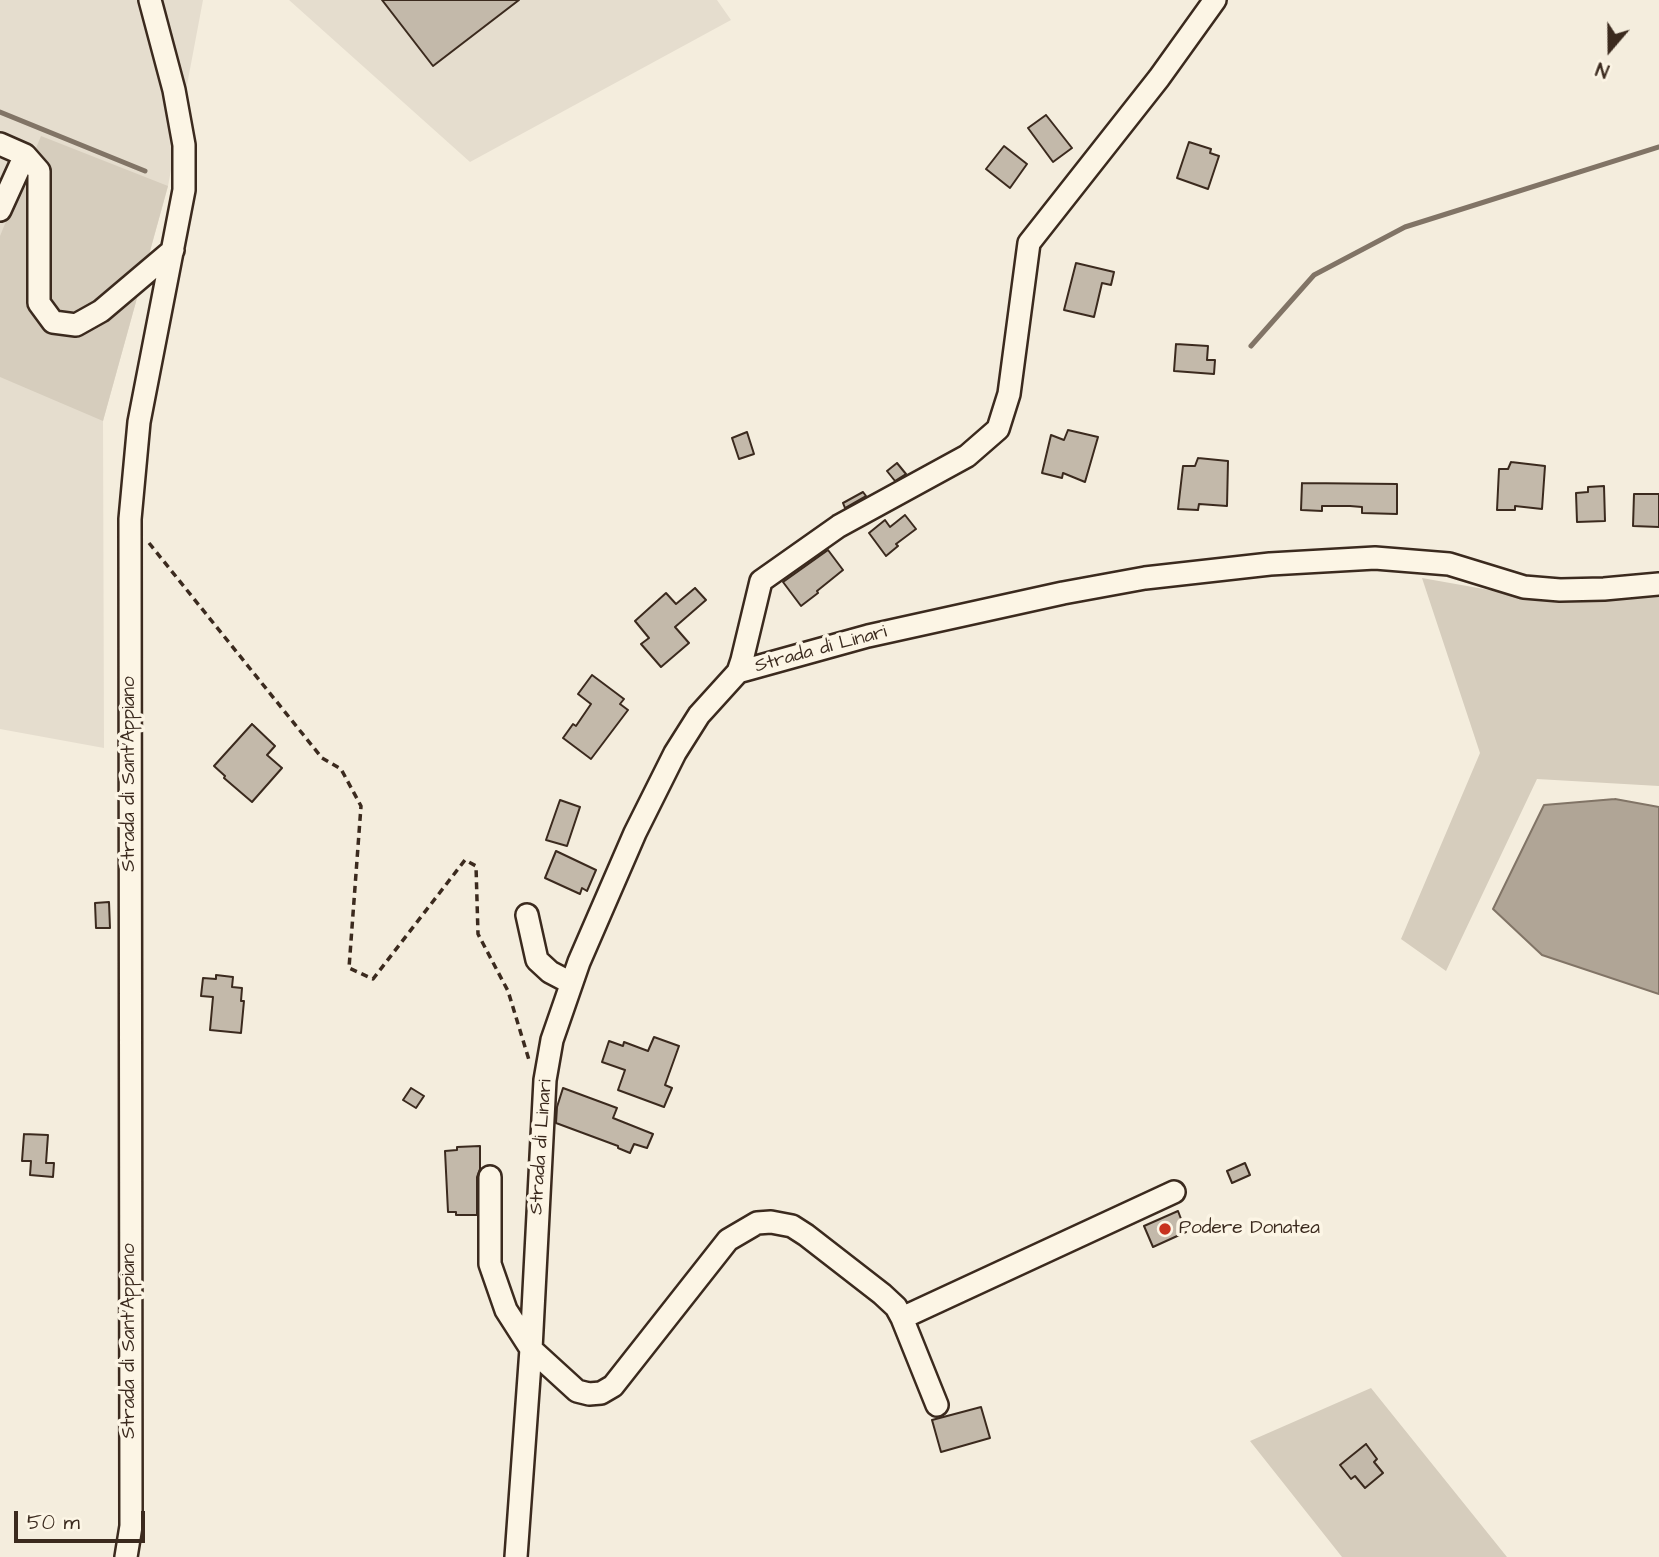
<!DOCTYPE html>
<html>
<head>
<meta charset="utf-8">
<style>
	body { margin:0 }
	#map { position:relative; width:1659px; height:1557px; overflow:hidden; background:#f4eddd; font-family:"Architects Daughter",sans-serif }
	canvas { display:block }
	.north { position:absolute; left:1575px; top:14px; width:70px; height:70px; -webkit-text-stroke:5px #fcf5e5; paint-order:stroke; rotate:200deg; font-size:19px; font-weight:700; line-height:28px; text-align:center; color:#3b2a1e }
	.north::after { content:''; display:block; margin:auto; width:24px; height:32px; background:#3b2a1e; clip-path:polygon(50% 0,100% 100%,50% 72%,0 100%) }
	.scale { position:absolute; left:14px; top:1511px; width:131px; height:32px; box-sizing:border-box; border:4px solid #3b2a1e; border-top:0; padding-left:9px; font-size:21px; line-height:24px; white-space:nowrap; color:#3b2a1e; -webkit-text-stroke:5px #fcf5e5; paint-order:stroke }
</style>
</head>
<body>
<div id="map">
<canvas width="1659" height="1557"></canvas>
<div class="north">N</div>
<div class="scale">50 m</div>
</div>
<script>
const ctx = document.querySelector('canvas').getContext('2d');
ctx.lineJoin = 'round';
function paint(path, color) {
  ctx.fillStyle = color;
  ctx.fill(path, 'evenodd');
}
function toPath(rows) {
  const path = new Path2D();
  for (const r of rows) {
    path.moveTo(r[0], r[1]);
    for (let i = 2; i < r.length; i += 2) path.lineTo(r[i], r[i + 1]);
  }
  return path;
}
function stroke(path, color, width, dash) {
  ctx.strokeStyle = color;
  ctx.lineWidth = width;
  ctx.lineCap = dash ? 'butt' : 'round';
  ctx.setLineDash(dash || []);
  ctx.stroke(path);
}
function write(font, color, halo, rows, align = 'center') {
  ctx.font = font + ' "Architects Daughter",sans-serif';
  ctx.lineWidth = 7;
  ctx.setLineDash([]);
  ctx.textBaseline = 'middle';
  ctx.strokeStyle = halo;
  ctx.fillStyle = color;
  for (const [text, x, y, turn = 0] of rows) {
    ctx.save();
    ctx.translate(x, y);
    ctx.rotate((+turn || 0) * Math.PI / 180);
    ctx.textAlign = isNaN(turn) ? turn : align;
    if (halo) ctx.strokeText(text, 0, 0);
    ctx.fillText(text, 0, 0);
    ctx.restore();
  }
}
paint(toPath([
	[0,0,203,0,168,186,103,421,104,748,0,729],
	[289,0,717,0,731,20,470,162]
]), '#e5ddce');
paint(toPath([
	[41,136,168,186,103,421,0,377,0,236],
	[1422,578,1540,599,1659,594,1659,786,1537,779,1446,971,1401,939,1480,753],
	[1371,1388,1507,1557,1342,1557,1250,1441]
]), '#d6cdbd');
const water = toPath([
	[1615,799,1659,807,1659,994,1542,955,1493,909,1544,805,1615,799]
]);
paint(water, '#b0a596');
stroke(water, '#817466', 2);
stroke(toPath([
	[0,112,145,171],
	[1251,346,1314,275,1405,227,1659,147]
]), '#817466', 5);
const building = toPath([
	[382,0,519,0,433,66,382,0],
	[1046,115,1072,148,1053,162,1028,128,1046,115],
	[1189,142,1211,149,1210,153,1219,156,1208,189,1177,178,1189,142],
	[1004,146,1027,164,1010,188,986,169,1004,146],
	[1076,263,1114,272,1111,285,1102,283,1094,317,1064,310,1076,263],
	[1176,344,1208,346,1207,360,1215,360,1214,374,1174,371,1176,344],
	[1068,430,1098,437,1085,482,1063,473,1062,478,1042,473,1051,435,1064,440,1068,430],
	[747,432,754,454,739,459,732,438,747,432],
	[1198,458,1228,461,1227,506,1199,504,1198,510,1178,509,1183,466,1195,466,1198,458],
	[1511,462,1545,466,1542,509,1515,506,1515,510,1497,510,1499,469,1508,469,1511,462],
	[897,463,906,474,895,481,887,471,897,463],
	[1302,483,1397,484,1397,514,1362,513,1362,507,1350,506,1322,506,1322,511,1301,510,1302,483],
	[1604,486,1605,521,1577,522,1576,493,1588,492,1588,487,1604,486],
	[863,492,866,496,845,508,843,503,863,492],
	[1634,494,1659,494,1659,527,1633,526,1634,494],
	[905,515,916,529,896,544,898,546,886,556,869,533,885,520,890,527,905,515],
	[828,550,843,570,817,591,818,593,801,606,783,582,828,550],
	[695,588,706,600,675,627,689,643,661,667,641,644,649,638,635,621,666,593,676,604,695,588],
	[592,675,624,699,620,704,628,710,591,759,563,738,573,724,576,726,591,704,578,694,592,675],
	[252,724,275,746,267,755,282,768,252,802,224,778,225,776,214,766,252,724],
	[560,800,580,807,567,846,546,840,560,800],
	[556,851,596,870,587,891,582,888,580,894,545,878,556,851],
	[109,902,110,928,96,928,95,903,109,902],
	[216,975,233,977,232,987,242,988,241,1001,244,1001,241,1033,210,1030,213,997,201,996,203,978,216,979,216,975],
	[654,1037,679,1046,665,1085,672,1088,664,1107,618,1090,625,1070,602,1062,609,1041,623,1046,624,1042,648,1051,654,1037],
	[411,1088,424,1096,416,1108,403,1100,411,1088],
	[563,1088,617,1108,613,1118,653,1134,647,1148,634,1144,630,1153,618,1148,618,1146,556,1123,557,1107,563,1088],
	[24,1134,48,1135,46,1163,54,1163,53,1177,30,1175,31,1161,22,1161,24,1134],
	[480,1146,480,1169,477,1177,477,1215,456,1215,456,1212,448,1212,445,1151,457,1150,457,1147,480,1146],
	[1245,1163,1250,1175,1232,1183,1227,1171,1245,1163],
	[1178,1211,1186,1232,1153,1247,1144,1226,1178,1211],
	[981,1407,990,1438,941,1452,932,1420,981,1407],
	[1366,1444,1377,1459,1374,1462,1383,1473,1365,1488,1355,1476,1351,1479,1340,1465,1366,1444]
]);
paint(building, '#c3b9aa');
stroke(building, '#3b2a1e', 2);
const minor = toPath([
	[0,144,25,155,39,171,39,303,53,322,76,325,101,311,173,250],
	[0,210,25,155],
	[738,672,742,660,761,581,839,526,967,456,998,429,1009,394,1029,243,1159,78,1215,0],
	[527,915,537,960,550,972,571,983],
	[490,1177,490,1264,506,1310,531,1349,577,1391,589,1394,601,1393,613,1386,728,1240,757,1223,771,1222,792,1226,806,1235,882,1294,896,1307,902,1318,937,1405],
	[902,1318,1174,1192],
	[126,1557,131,1526,130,519,139,422,184,190,184,145,174,90,150,0],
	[516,1557,531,1349,545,1080,552,1040,579,962,635,833,675,753,699,715,738,672,868,636,1063,593,1145,578,1270,564,1375,558,1449,564,1524,587,1560,590,1604,589,1659,584]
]);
stroke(minor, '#3b2a1e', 26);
stroke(toPath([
	[149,543,322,758,341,769,361,806,349,968,373,979,465,860,476,866,478,934,508,991,529,1060]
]), '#3b2a1e', 3.5, [7, 5]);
stroke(minor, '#fcf5e5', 21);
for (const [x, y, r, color] of [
	[1165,1229,7,"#c8321e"]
]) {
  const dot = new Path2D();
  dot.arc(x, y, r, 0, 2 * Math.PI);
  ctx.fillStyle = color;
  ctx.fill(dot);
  stroke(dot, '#fcf5e5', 2.5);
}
write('19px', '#3b2a1e', '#fcf5e5', [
	["Strada di Linari",821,650,-15],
	["Strada di Sant'Appiano",130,774,-90],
	["Strada di Linari",542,1147,-86],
	["Strada di Sant'Appiano",130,1341,-90]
]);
write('19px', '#3b2a1e', '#fcf5e5', [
	["Podere Donatea",1179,1229]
], 'left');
</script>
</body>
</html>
